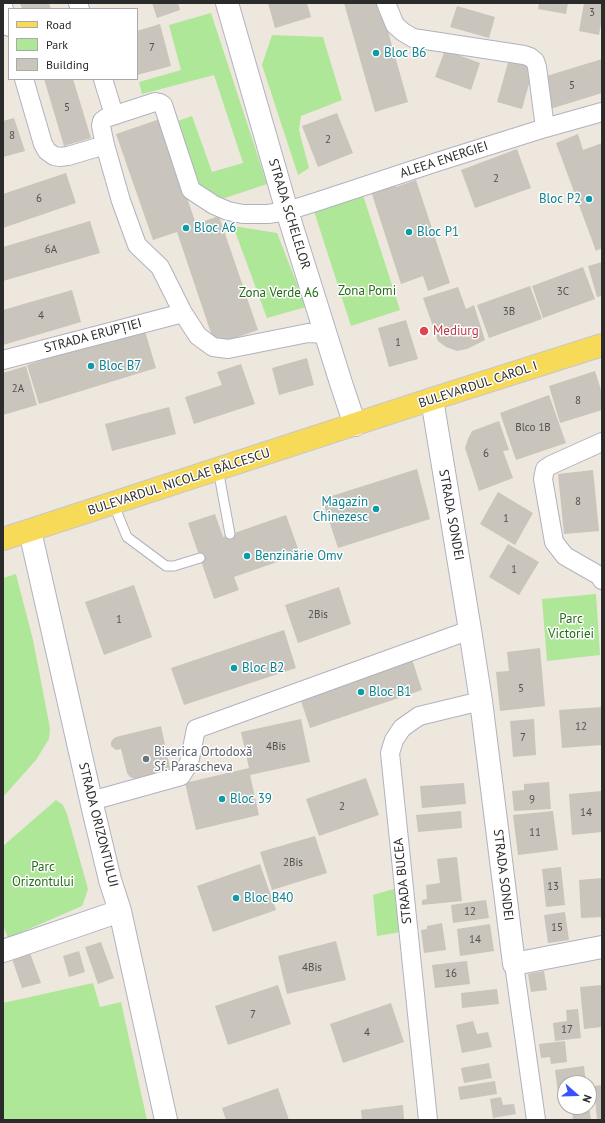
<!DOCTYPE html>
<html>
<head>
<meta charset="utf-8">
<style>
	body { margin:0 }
	#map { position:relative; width:605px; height:1123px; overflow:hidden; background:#eee7dd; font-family:"PT Sans",sans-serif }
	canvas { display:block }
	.frame { position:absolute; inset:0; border:4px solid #2b2b2b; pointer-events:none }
	.legend { position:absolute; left:8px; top:8px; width:130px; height:72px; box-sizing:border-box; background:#fff; border:1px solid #aaa; margin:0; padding:5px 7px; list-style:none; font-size:12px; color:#2b2b2b }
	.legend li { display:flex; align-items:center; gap:8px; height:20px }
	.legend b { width:20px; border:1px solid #aaa }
	.north { position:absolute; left:557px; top:1075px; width:40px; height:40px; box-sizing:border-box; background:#fff; border:1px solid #aaa; border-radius:50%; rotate:110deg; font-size:11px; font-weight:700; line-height:16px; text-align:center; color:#2b2b2b }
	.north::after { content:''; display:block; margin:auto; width:14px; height:18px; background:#3852ff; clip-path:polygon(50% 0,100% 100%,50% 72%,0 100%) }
</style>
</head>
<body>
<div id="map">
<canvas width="605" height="1123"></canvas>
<div class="frame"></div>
<ul class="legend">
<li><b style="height:5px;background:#f7db58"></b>Road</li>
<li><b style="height:11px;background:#aee797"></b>Park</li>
<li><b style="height:11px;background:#c9c4bc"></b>Building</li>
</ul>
<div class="north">N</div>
</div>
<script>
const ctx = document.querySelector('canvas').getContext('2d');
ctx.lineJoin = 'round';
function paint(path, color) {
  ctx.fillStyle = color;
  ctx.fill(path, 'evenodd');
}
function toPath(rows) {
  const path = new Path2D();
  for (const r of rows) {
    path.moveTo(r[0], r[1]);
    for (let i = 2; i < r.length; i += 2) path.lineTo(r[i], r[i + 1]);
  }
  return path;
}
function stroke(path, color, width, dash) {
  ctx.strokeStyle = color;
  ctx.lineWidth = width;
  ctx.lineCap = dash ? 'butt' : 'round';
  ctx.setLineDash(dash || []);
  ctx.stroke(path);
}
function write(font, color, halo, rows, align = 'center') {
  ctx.font = font + ' "PT Sans",sans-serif';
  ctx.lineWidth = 3;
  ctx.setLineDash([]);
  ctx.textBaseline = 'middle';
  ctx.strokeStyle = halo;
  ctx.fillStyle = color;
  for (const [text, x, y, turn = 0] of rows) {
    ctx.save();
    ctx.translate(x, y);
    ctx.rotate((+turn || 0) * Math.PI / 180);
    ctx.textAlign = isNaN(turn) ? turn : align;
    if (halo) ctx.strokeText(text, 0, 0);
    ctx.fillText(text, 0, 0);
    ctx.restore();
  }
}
paint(toPath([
	[211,13,267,184,219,200,199,192,175,122,192,116,212,172,243,163,214,75,142,94,139,82,181,70,169,25],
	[272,35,323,37,342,100,301,116,299,130,309,168,298,175,262,65],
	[363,195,400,310,351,326,314,211],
	[233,226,277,233,306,307,267,318],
	[16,574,33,640,50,728,49,739,36,760,3,797,3,578],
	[596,594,600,655,547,661,542,599],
	[56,800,63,805,67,814,88,889,85,898,82,906,8,938,3,925,3,846],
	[397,888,401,932,377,936,373,895],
	[93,983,100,1007,121,1002,147,1120,3,1120,3,1003]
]), '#aee797');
paint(toPath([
	[20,3,49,3,51,9,22,9],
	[152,3,178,3,180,10,157,18],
	[268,3,307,3,311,17,275,28],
	[344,3,380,3,408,102,375,112],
	[539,3,568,3,566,14,538,9],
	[584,3,602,3,602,24,601,24,599,35,579,31],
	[457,6,495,17,489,38,450,27],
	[160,24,171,66,137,75,137,31],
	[445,50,480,63,471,90,435,77],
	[509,59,534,66,522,109,497,102],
	[602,59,602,93,550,109,540,78],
	[44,79,73,79,91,138,64,146],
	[337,113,353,153,318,167,302,126],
	[14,118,25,151,3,157,3,121],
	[160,119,196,224,219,216,258,330,215,345,177,232,153,240,116,134],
	[578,134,583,150,602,143,602,248,596,251,556,143],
	[517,149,531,188,475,208,461,170],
	[66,173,76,203,3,228,3,194],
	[416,180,450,283,428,291,423,276,401,284,370,188,394,181,396,187],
	[90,221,100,253,3,281,3,247],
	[602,262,602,296,597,297,588,266],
	[583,267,595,299,543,318,532,286],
	[530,286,542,319,489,338,477,305],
	[458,287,466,309,474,305,485,340,467,349,457,351,446,347,438,341,423,298],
	[72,290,81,322,3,345,3,310],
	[406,320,418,359,389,367,378,328],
	[144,328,156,368,39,404,27,365],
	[307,358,314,385,279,395,272,368],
	[241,364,255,404,194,424,185,397,222,385,217,372],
	[26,366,37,405,3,415,3,373],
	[595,371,602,393,602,410,560,423,549,386],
	[549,395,566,443,516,460,500,413],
	[169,407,176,434,112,451,105,424],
	[499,421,509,450,503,451,513,478,479,491,465,448,468,439,472,431],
	[417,469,430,519,338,548,322,499],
	[593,470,599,531,564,534,558,474],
	[498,492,533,513,515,545,480,524],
	[215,514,223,537,286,515,300,554,234,577,239,590,214,599,188,523],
	[508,544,539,562,519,595,489,577],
	[134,585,152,637,104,655,85,602],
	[339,587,351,624,298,643,285,605],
	[284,630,296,668,184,705,171,668],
	[540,648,545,706,500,711,496,672,509,671,507,652],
	[411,656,422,690,310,728,299,695],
	[602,707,602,745,562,748,559,710],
	[301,719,310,762,250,775,259,815,196,830,185,783,249,768,241,732],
	[534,719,536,755,513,757,510,721],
	[161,726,170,768,158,770,154,777,136,779,130,777,127,773,121,749,116,750,111,746,111,742,113,739,116,737],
	[366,778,379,815,319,836,306,799],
	[549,782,551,809,514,811,512,791,524,790,524,784],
	[464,783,466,804,422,808,420,786],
	[602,791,602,832,572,835,569,794],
	[461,811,462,828,418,832,416,815],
	[553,811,558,850,518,855,513,815],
	[315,836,327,873,272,890,260,852],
	[457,857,462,901,422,905,422,900,427,899,426,885,440,883,437,859],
	[260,864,276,910,213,932,197,886],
	[561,867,565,905,546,907,542,869],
	[602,878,602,917,581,918,579,880],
	[486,900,489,918,453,923,451,905],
	[565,912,569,940,548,943,544,915],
	[442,923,446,950,424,953,421,930,427,929,427,926],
	[490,924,494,951,460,956,457,929],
	[336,941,346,980,287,994,278,956],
	[101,942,114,978,98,984,85,947],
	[79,951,85,972,69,977,63,956],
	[30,953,41,983,22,988,12,959],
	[467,961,470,984,435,988,432,965],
	[544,971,547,990,531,992,528,974],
	[278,985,291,1024,228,1045,215,1006],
	[602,985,602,1027,584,1029,580,987],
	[497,989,499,1004,462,1008,461,993],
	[391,1003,404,1042,343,1063,330,1024],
	[578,1009,581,1038,555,1041,553,1023,567,1021,566,1010],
	[473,1021,477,1034,488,1032,492,1047,462,1053,456,1025],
	[565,1041,567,1062,551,1064,550,1057,541,1058,539,1044],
	[489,1063,492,1078,464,1083,461,1068],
	[584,1066,586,1083,565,1083,565,1100,559,1101,555,1070],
	[495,1081,497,1094,460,1100,458,1087],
	[602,1085,602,1120,597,1120,594,1086],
	[278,1088,289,1120,226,1120,222,1108],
	[501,1097,503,1105,514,1104,516,1114,493,1118,490,1099],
	[403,1105,404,1120,362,1120,361,1110],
	[572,1107,589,1107,591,1120,573,1120]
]), '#c9c4bc');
const lane = toPath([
	[218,469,230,534],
	[113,503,127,537,166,566,174,566,200,558]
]);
const street = toPath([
	[78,3,80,9],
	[386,3,395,25,403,32,413,38,524,55,530,57,535,61,537,67,545,128],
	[3,6,9,27],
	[24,79,43,144,47,151,54,156,60,157,68,156,105,145],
	[103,79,114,115],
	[326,334,308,333,228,349,213,347,198,336,183,313,160,267,137,245,121,201,105,145,101,126,102,121,106,118,155,102,160,103,163,105,166,114,191,190,214,205,228,211,243,214,268,214,287,211,316,202,437,162,545,128,602,112],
	[3,360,183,313],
	[602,442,551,465,545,469,543,479,554,542,565,556,600,576,602,580],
	[91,801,181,776,189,763,196,729,470,630],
	[514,964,536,1120],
	[428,1120,390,753,394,740,402,728,419,716,481,701]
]);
const secondary = toPath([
	[227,3,287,211,341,383,355,425],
	[432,399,470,630,481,701,514,964,602,947],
	[30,531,93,809,110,880,120,911,166,1120],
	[3,951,120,911]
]);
const primary = toPath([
	[3,539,432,399,602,345]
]);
stroke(lane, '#b1b2c0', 11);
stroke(street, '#b1b2c0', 20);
stroke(secondary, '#b1b2c0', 24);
stroke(primary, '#c8c8c8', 24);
stroke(lane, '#fff', 9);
stroke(street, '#fff', 18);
stroke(secondary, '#fff', 22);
stroke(primary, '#f7db58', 22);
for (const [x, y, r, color] of [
	[376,53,4,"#0f9aa8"],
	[589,199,4,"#0f9aa8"],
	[186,228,4,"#0f9aa8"],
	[409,232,4,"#0f9aa8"],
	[424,331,5,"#e0444e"],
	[91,366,4,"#0f9aa8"],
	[376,509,4,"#0f9aa8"],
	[247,556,4,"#0f9aa8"],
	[234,668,4,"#0f9aa8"],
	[361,692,4,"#0f9aa8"],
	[146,759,4,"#6b7280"],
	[222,799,4,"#0f9aa8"],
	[236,898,4,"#0f9aa8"]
]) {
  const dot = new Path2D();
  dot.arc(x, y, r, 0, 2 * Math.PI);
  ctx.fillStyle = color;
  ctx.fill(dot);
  stroke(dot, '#fff', 1.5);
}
write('11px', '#52514f', null, [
	["3",592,13],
	["7",152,48],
	["5",572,86],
	["5",67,108],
	["8",12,136],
	["2",328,140],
	["2",496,179],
	["6",39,199],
	["6A",51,250],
	["3C",563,292],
	["3B",509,312],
	["4",41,316],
	["1",398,343],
	["2A",18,389],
	["8",578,401],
	["Blco 1B",533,428],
	["6",486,454],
	["8",578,502],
	["1",506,519],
	["1",514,570],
	["2Bis",318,615],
	["1",119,620],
	["5",521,689],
	["12",581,727],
	["7",523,738],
	["4Bis",276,747],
	["9",532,800],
	["2",342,807],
	["14",586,813],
	["11",535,833],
	["2Bis",293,863],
	["13",553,887],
	["12",470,912],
	["15",557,928],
	["14",475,940],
	["4Bis",312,968],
	["16",451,974],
	["7",253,1015],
	["17",567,1030],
	["4",367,1033]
]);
write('13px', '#0d838f', '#fff', [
	["Bloc B6",384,53],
	["Bloc P2",581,199,"right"],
	["Bloc A6",194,228],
	["Bloc P1",417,232],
	["Bloc B7",99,366],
	["Magazin",368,502,"right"],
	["Chinezesc",368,517,"right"],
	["Benzinărie Omv",255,556],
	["Bloc B2",242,668],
	["Bloc B1",369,692],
	["Bloc 39",230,799],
	["Bloc B40",244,898]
], 'left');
write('13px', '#2b2b2b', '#fff', [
	["ALEEA ENERGIEI",444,160,-18],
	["STRADA SCHELELOR",289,214,73],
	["STRADA ERUPȚIEI",93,336,-15],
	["BULEVARDUL CAROL I",478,385,-18],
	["BULEVARDUL NICOLAE BĂLCESCU",179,482,-18],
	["STRADA SONDEI",451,515,80],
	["STRADA ORIZONTULUI",98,825,76],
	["STRADA SONDEI",503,875,83],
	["STRADA BUCEA",403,881,-96]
]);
write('13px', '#246c17', '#fff', [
	["Zona Pomi",367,291],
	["Zona Verde A6",279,293],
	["Parc",571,619],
	["Victoriei",571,634],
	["Parc",43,867],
	["Orizontului",43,882]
]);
write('13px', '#be3a42', '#fff', [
	["Mediurg",433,331]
], 'left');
write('13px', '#5b616d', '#fff', [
	["Biserica Ortodoxă",154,752],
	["Sf. Parascheva",154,767]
], 'left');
</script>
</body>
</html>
